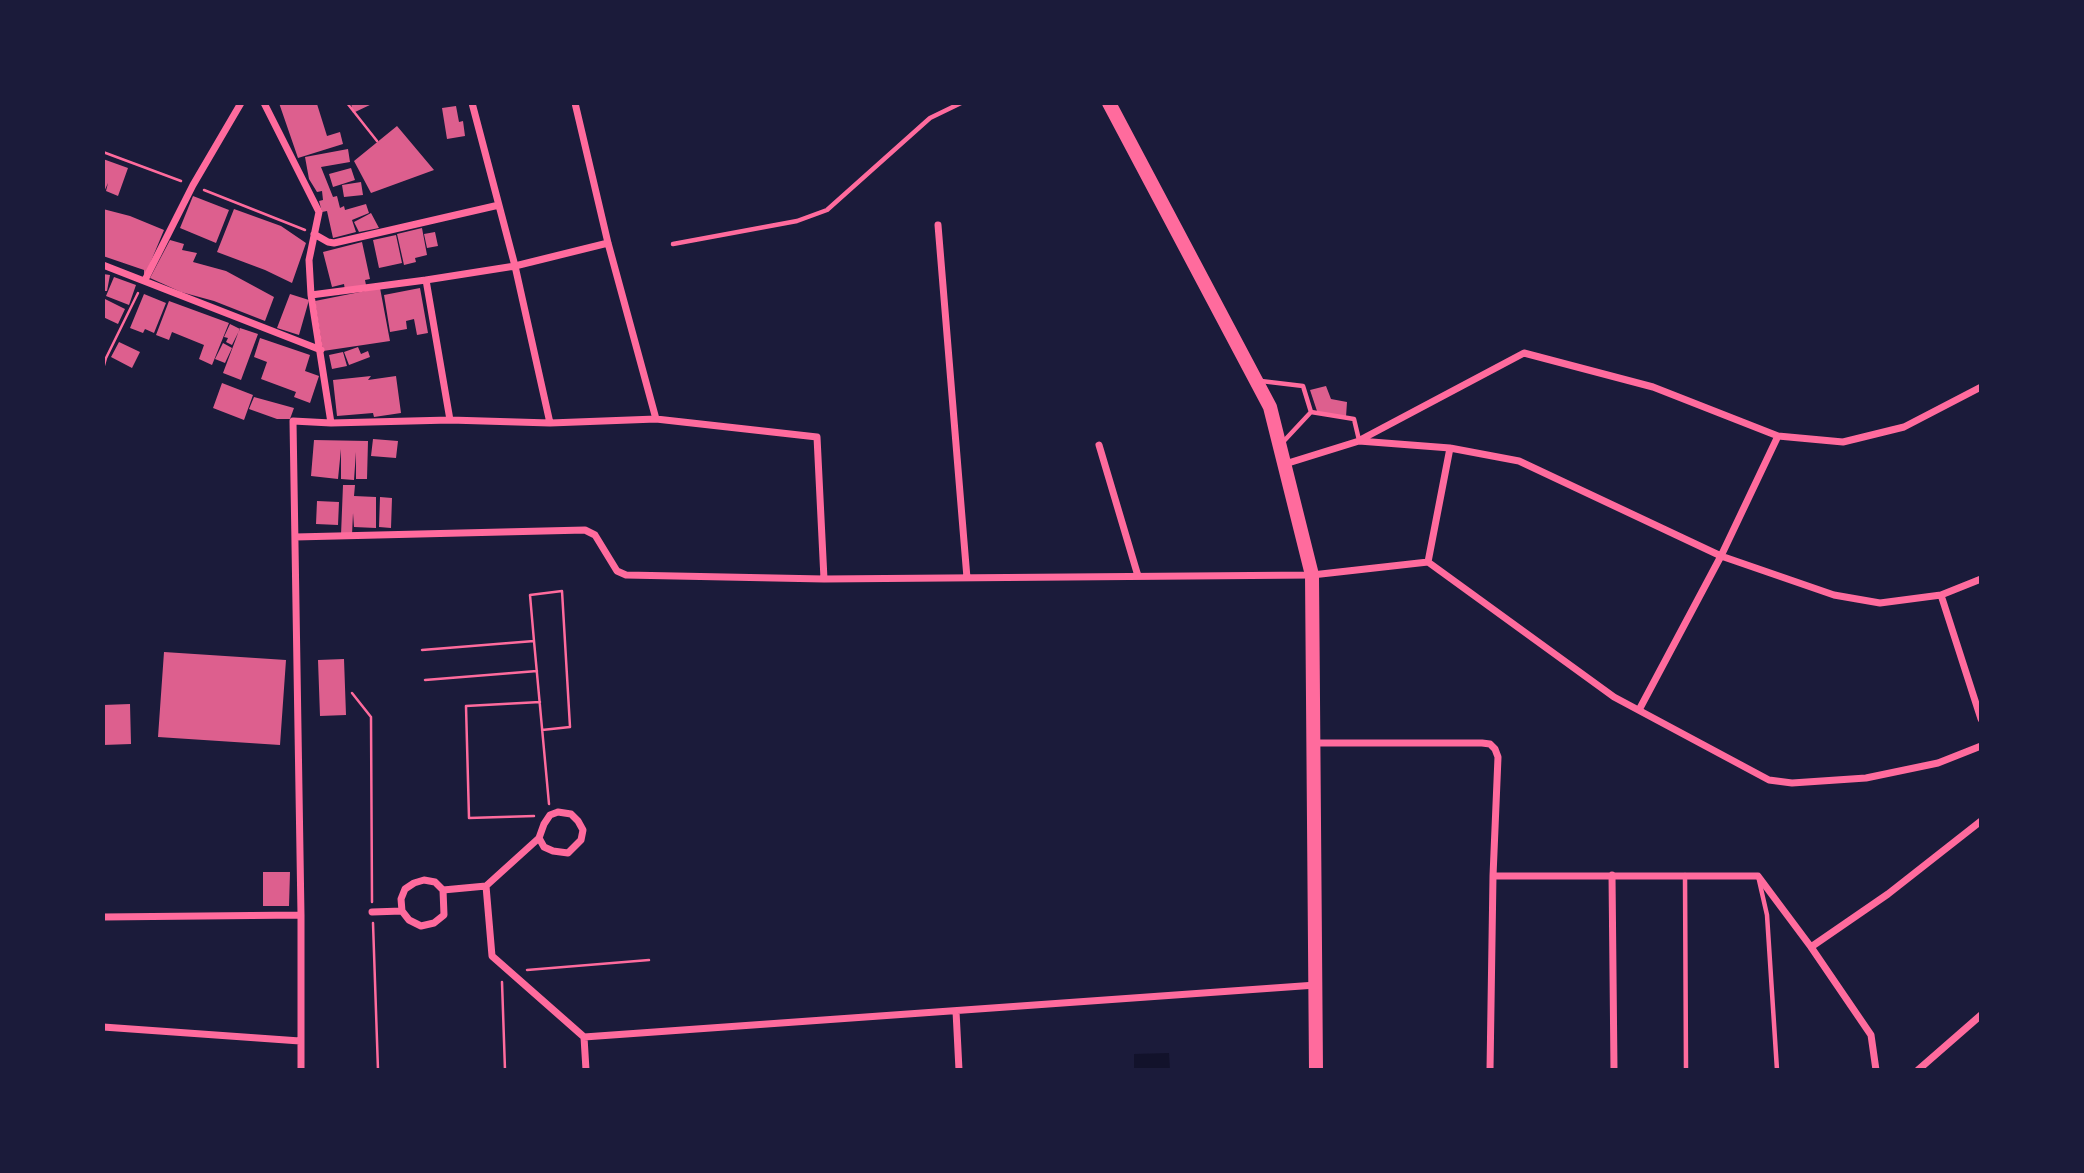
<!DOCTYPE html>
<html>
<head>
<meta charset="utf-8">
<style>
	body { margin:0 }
	#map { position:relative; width:2084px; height:1173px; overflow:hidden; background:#1b1b3a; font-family:"Fira Sans Condensed",sans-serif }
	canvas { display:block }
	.frame { position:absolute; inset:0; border:105px solid #1b1b3a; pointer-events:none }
</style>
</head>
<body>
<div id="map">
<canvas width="2084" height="1173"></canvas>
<div class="frame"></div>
</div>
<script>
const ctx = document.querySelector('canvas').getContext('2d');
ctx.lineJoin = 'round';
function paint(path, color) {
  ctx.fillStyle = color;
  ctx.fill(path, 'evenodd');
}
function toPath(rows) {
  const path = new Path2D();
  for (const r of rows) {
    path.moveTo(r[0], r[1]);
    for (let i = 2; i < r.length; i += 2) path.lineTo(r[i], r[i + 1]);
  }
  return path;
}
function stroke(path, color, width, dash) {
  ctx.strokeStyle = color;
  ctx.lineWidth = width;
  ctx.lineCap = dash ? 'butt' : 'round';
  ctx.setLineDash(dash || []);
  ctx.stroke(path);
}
paint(toPath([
	[1169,1053,1170,1070,1134,1070,1134,1054]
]), '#12122b');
paint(toPath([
	[279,103,317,104,327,136,340,132,343,144,298,158],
	[351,103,374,103,353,113],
	[456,106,459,122,463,121,465,136,447,139,442,108],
	[397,126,434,170,371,193,354,161],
	[348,149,350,162,321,167,333,197,337,196,340,208,344,206,345,210,366,204,369,213,352,220,356,232,333,238,327,211,322,212,319,201,323,200,322,191,317,192,309,179,305,157],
	[103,159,128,168,118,196,106,191,108,183,103,194],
	[351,168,355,180,333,187,329,174],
	[361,182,363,195,344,197,342,185],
	[193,196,229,210,216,243,180,228],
	[103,209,130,216,164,230,144,278,144,270,103,256],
	[234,209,281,226,306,243,292,283,265,270,217,252],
	[371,213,379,228,359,232,354,222],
	[422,228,427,255,415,258,416,262,404,265,397,234],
	[435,232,438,246,427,248,424,234],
	[396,235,402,263,379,268,373,240],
	[170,240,184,244,182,250,197,253,193,262,226,271,274,297,265,321,214,301,181,292,150,278],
	[362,242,370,279,365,280,366,285,345,290,344,284,332,287,323,252],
	[103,274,110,275,107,291,103,291],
	[114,277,136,285,129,305,106,296],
	[380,288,390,341,323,351,315,301],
	[420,288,428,333,417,335,414,319,406,321,407,329,390,332,384,295],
	[144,294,166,303,154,333,145,329,143,333,130,328],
	[290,294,309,300,299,335,277,328],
	[105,299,125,309,118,324,103,317],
	[169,301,229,323,212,365,199,359,204,345,172,332,169,340,156,335],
	[230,324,240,329,232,345,226,342,228,338,224,337],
	[240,328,258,334,241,380,223,373],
	[260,338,310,355,305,371,319,376,310,403,294,397,296,392,261,379,267,362,254,357],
	[119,342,140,352,132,368,111,357],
	[223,343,232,348,225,363,215,359],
	[358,347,361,354,368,351,370,357,349,365,344,352],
	[343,352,347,366,332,369,329,355],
	[371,376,368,380,396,376,401,413,374,417,373,413,337,416,333,380],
	[222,383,253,395,244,420,213,408],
	[1326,386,1331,399,1347,402,1346,417,1318,414,1310,390],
	[254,397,294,408,290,419,277,419,249,409],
	[373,439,398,441,396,458,371,456],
	[314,440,368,441,367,479,356,479,356,452,354,480,341,479,341,449,338,479,311,476],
	[343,485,355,485,354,496,376,497,376,528,354,527,353,513,352,535,341,535],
	[380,497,392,498,391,528,379,527],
	[317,501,339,502,338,525,316,524],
	[164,652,286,660,280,745,158,737],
	[344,659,346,715,320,716,318,660],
	[130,704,131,744,103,745,103,705],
	[263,872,290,872,289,906,263,906]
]), '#dd5f8e');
stroke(toPath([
	[347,103,377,141],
	[103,152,181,181],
	[204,190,305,230],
	[103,369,106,358,138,293],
	[422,650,534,641],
	[425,680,537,671],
	[352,693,371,717,372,902],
	[542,730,570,727,562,591,530,595,534,641,549,804],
	[534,816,469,818,466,706,540,702],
	[373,923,378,1070],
	[527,970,649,960],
	[502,982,505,1070]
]), '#ff6b9d', 2.5);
stroke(toPath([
	[673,244,797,221,827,210,930,118,961,103],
	[1261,381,1303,386,1311,412,1283,442],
	[1311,412,1354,419,1359,440],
	[1685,875,1686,1070],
	[1759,880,1767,915,1777,1070]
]), '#ff6b9d', 4.5);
stroke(toPath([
	[264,103,319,212,309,260,311,295,331,423],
	[472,103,515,266,550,423],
	[575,103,608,243,656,419],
	[938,225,967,578],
	[314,234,328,242,334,243,499,205],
	[103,265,321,350],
	[145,280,193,185,241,103],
	[426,280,450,420],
	[311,295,426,280,515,266,608,243],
	[1360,440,1524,353,1653,387,1778,436,1843,442,1904,427,1981,387],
	[1099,445,1138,576],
	[1285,464,1359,441,1450,448,1519,461,1721,556,1834,595,1880,603,1941,595,1981,579],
	[295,537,585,530,595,535,617,571,626,575,824,579,1312,575,1428,562,1614,697,1769,780,1792,783,1866,778,1938,763,1981,746],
	[1428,562,1450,448],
	[1941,595,1981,719],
	[1639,710,1721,556,1778,436],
	[1315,743,1482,743,1490,744,1495,749,1498,757,1493,876,1490,1070],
	[558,812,571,814,578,821,583,830,581,840,568,853,553,851,544,847,539,838,544,824,550,815,558,812],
	[539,838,486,886,492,956,584,1037,1316,985],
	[1612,875,1614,1070],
	[1493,876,1758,876,1811,947,1871,1035,1876,1070],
	[443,890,444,915,434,923,421,926,409,920,402,911,401,899,405,889,414,883,424,880,435,882,443,890,486,886],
	[372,912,402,911],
	[103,917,301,915],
	[1811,947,1888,894,1981,821],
	[956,1011,959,1070],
	[103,1027,300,1041],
	[584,1037,586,1070],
	[301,1070,301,915,293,421,331,423,450,420,550,423,656,419,817,437,824,579],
	[1918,1070,1981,1015]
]), '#ff6b9d', 7);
stroke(toPath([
	[1109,103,1270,407,1312,575,1316,1070]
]), '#ff6b9d', 14);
</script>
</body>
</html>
